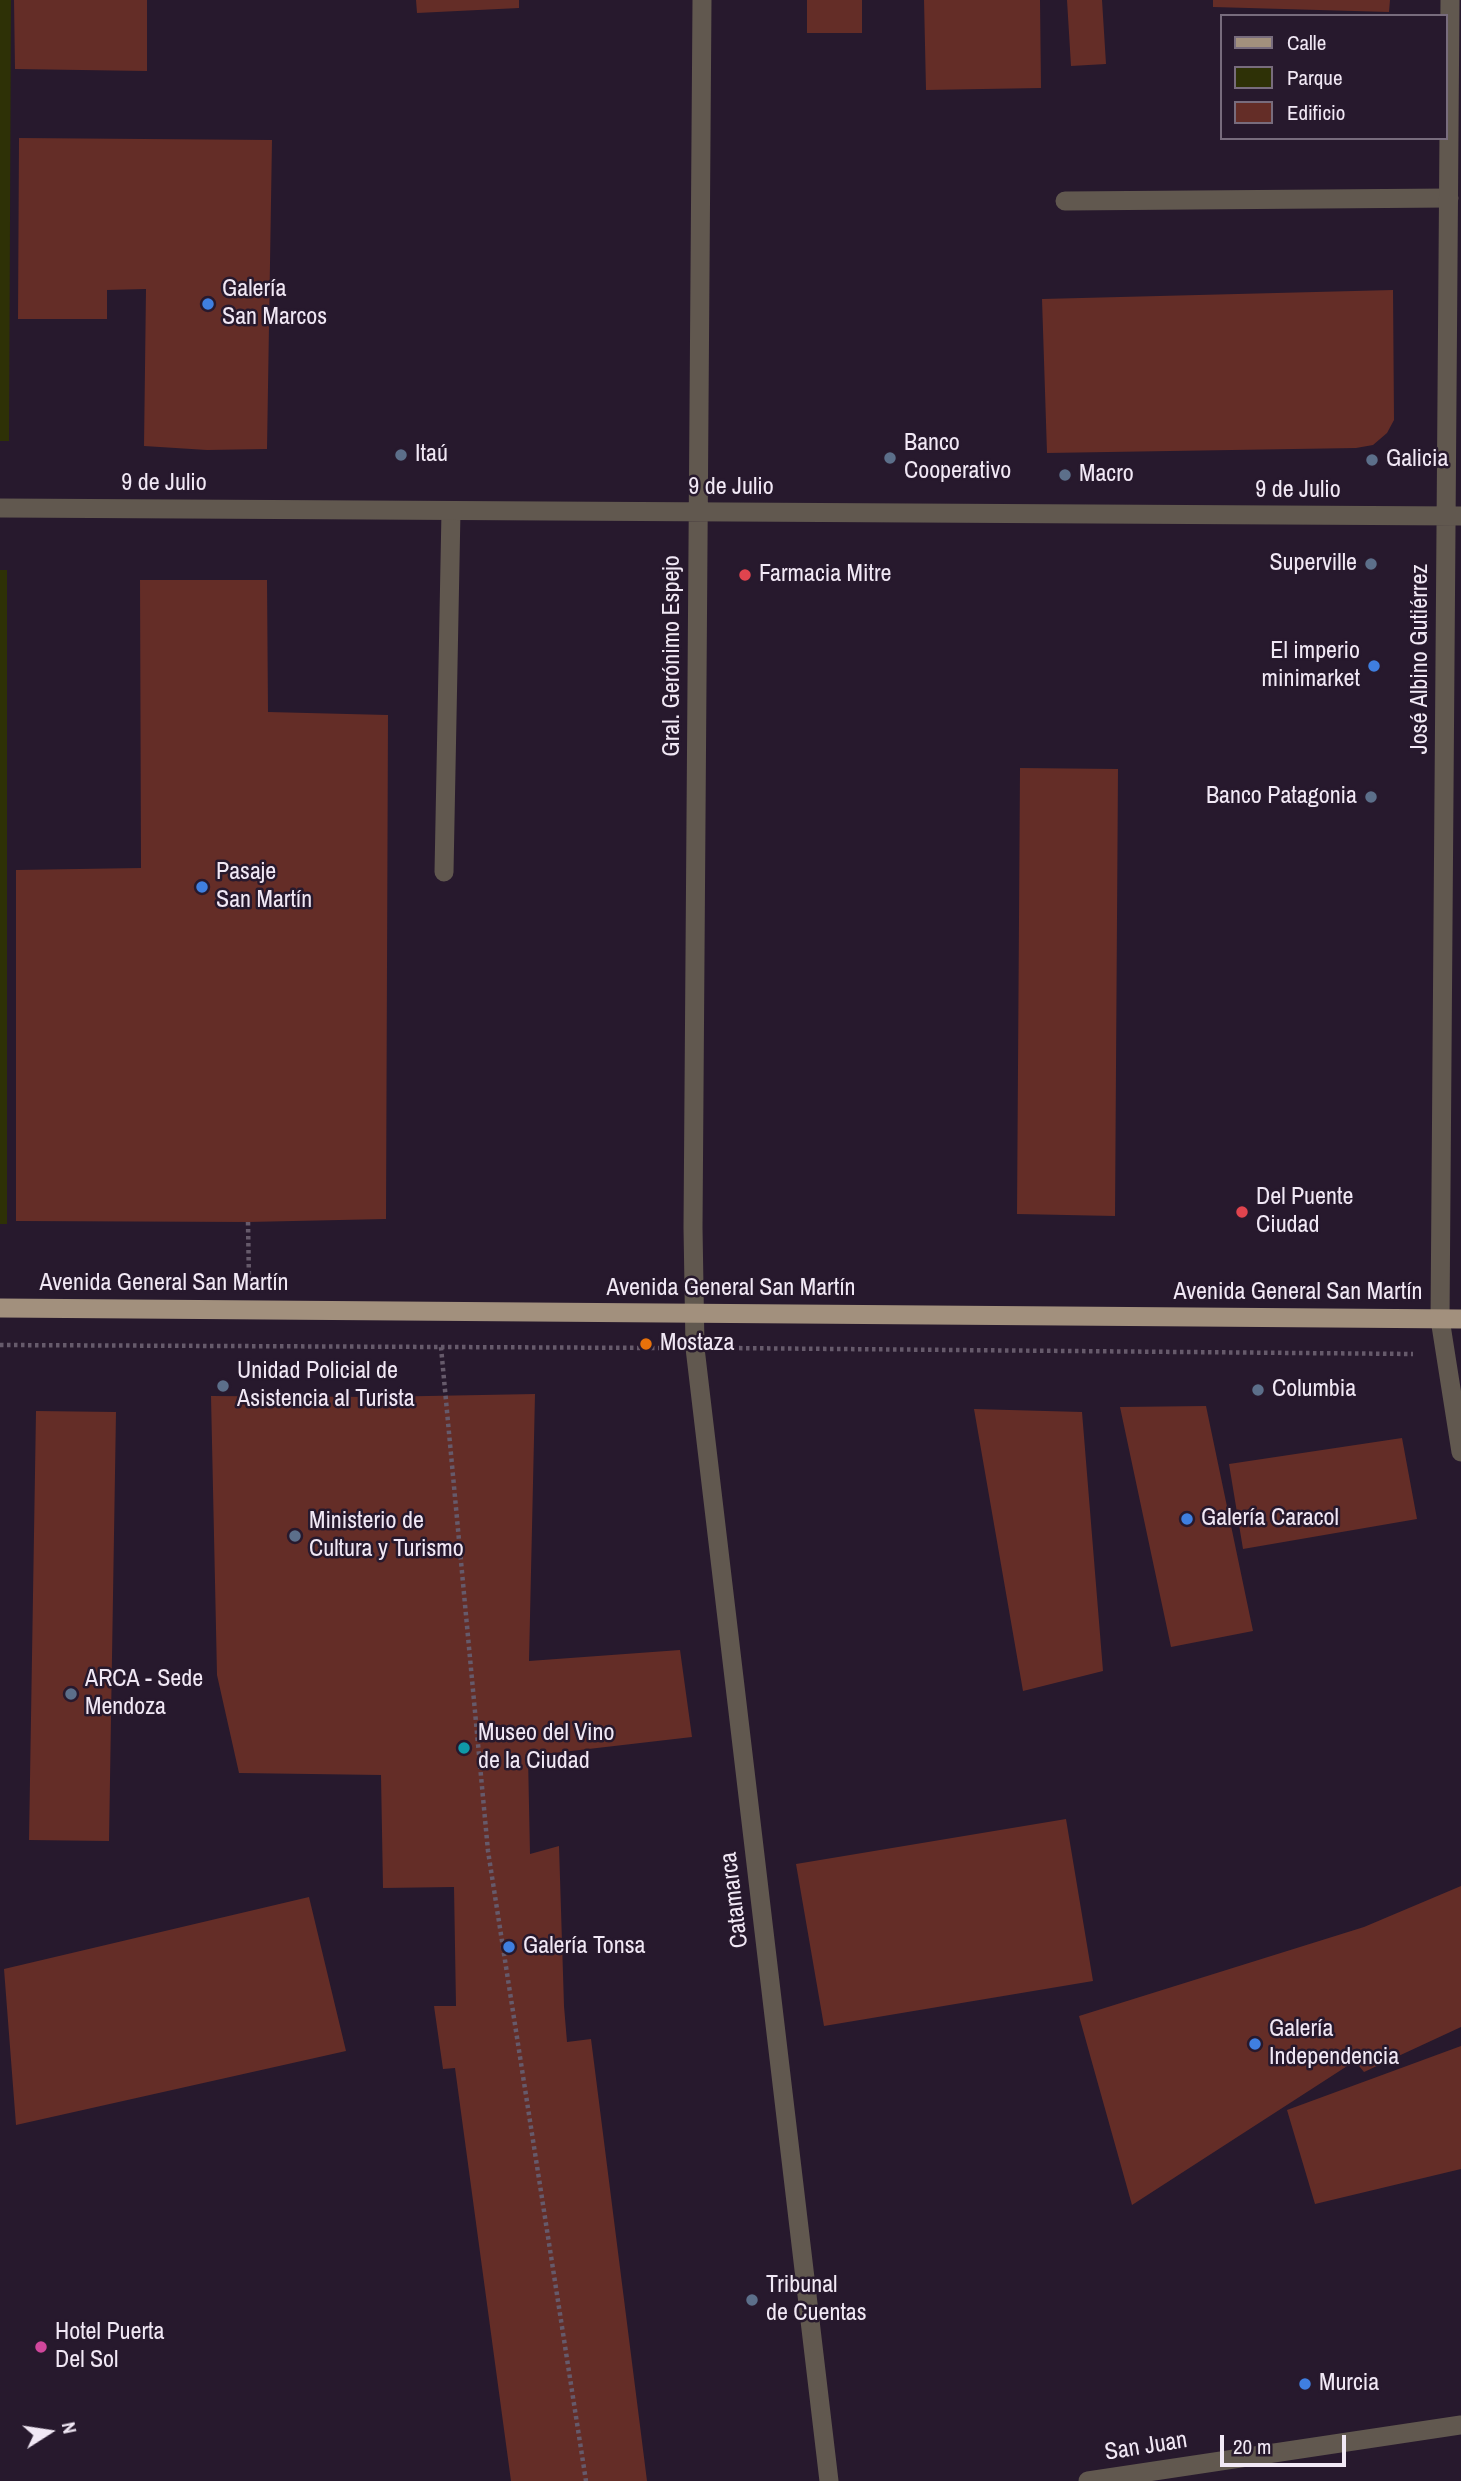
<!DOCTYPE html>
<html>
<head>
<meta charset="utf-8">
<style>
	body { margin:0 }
	#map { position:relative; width:1461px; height:2481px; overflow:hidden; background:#27192d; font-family:"Archivo Narrow",sans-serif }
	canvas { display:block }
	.legend { position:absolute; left:1220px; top:14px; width:228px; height:126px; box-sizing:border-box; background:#27192d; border:2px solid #786c7d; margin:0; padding:9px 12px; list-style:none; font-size:21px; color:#f1e8f5 }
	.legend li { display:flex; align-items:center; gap:14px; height:35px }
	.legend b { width:35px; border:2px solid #786c7d }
	.north { position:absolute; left:14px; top:2397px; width:70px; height:70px; -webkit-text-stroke:5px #27192d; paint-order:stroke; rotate:78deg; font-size:19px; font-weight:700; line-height:28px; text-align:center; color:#f1e8f5 }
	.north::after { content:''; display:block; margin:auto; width:24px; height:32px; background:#f1e8f5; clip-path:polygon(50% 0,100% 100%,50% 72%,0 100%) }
	.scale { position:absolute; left:1220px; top:2435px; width:126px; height:32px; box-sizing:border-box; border:4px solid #f1e8f5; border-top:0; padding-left:9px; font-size:21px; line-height:24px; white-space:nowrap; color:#f1e8f5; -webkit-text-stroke:5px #27192d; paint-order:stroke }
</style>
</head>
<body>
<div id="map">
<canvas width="1461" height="2481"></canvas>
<ul class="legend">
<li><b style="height:9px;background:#a2907d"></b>Calle</li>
<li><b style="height:19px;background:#2e3106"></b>Parque</li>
<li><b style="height:19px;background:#642d27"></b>Edificio</li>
</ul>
<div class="north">N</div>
<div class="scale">20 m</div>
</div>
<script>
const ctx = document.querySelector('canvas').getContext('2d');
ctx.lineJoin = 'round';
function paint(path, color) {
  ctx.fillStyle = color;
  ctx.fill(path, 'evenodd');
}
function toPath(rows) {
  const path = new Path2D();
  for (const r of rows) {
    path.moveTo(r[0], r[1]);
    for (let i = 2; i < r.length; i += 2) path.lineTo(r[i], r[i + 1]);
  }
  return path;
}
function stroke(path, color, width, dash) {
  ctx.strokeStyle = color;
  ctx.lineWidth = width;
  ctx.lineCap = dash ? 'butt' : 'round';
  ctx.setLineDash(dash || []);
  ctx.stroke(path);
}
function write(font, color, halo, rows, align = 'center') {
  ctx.font = font + ' "Archivo Narrow",sans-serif';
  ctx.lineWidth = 5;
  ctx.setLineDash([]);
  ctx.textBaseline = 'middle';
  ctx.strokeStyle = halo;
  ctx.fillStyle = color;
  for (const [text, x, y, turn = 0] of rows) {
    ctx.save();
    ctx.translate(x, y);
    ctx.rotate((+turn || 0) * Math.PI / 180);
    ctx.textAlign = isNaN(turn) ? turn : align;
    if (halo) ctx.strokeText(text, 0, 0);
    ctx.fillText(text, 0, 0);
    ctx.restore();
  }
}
paint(toPath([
	[0,0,11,0,9,441,0,441],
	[0,570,7,570,7,1224,0,1224]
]), '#2e3106');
paint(toPath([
	[14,0,147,0,147,71,15,69],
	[416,0,519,0,519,8,417,13],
	[807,0,862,0,862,33,807,33],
	[924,0,1040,0,1041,88,926,90],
	[1067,0,1102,0,1106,64,1071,66],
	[1213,0,1390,0,1389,12,1213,7],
	[19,138,272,140,267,449,207,450,144,446,146,289,107,290,107,319,18,319],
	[1393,290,1394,420,1387,433,1373,445,1356,448,1047,453,1042,299],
	[140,580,267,580,268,712,388,715,386,1219,248,1222,16,1221,16,870,141,868],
	[1020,768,1118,769,1115,1216,1017,1214],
	[535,1394,529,1661,680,1650,692,1737,528,1756,530,1854,559,1846,564,2006,567,2042,591,2039,647,2481,511,2481,455,2068,443,2069,434,2006,456,2006,454,1887,383,1888,381,1775,239,1773,217,1675,211,1396,374,1397],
	[1206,1406,1253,1631,1171,1647,1120,1407],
	[974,1409,1082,1412,1103,1671,1023,1691],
	[36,1411,116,1412,109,1841,29,1840],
	[1402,1438,1417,1519,1243,1549,1229,1464],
	[1066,1819,1093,1981,824,2026,796,1864],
	[1461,1886,1461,2027,1364,2072,1355,2061,1132,2205,1079,2016,1364,1927],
	[309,1897,346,2051,16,2125,4,1969],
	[1461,2046,1461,2169,1315,2204,1287,2110]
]), '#642d27');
stroke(toPath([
	[248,1222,249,1281],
	[0,1345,664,1348],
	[441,1347,488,1851,586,2481],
	[725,1348,1413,1354]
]), '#665a6b', 4.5, [3.5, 3.5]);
stroke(toPath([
	[1065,201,1449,198],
	[444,872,451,511]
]), '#61584f', 19);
stroke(toPath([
	[702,0,693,1227,695,1348,829,2481],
	[0,508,1461,516],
	[1440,1319,1450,0],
	[1088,2481,1461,2425]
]), '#61584f', 19);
stroke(toPath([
	[1440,1319,1461,1452]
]), '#61584f', 19);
stroke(toPath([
	[0,1308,1461,1319]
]), '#a2907d', 19);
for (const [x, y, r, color] of [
	[208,304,7,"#3f7fe0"],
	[401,455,7,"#5c6f8a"],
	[890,458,7,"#5c6f8a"],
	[1372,460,7,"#5c6f8a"],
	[1065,475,7,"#5c6f8a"],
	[1371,564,7,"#5c6f8a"],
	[745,575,7,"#e0444e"],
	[1374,666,7,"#3f7fe0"],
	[1371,797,7,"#5c6f8a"],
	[202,887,7,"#3f7fe0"],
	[1242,1212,7,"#e0444e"],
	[646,1344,7,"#e8710a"],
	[223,1386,7,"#5c6f8a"],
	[1258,1390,7,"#5c6f8a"],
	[1187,1519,7,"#3f7fe0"],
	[295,1536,7,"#5c6f8a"],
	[71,1694,7,"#5c6f8a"],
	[464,1748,7,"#0f9aa8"],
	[509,1947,7,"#3f7fe0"],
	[1255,2044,7,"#3f7fe0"],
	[752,2300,7,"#5c6f8a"],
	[41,2347,7,"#d1479c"],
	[1305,2384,7,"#3f7fe0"]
]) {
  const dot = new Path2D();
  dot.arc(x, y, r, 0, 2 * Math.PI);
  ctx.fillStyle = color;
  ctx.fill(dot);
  stroke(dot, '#27192d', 2.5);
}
write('24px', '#f1e8f5', '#27192d', [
	["Galería",222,290],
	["San Marcos",222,318],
	["Banco",904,444],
	["Cooperativo",904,472],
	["Itaú",415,455],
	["Galicia",1386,460],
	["Macro",1079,475],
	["Superville",1357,564,"right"],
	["Farmacia Mitre",759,575],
	["El imperio",1360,652,"right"],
	["minimarket",1360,680,"right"],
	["Banco Patagonia",1357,797,"right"],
	["Pasaje",216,873],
	["San Martín",216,901],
	["Del Puente",1256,1198],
	["Ciudad",1256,1226],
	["Mostaza",660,1344],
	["Unidad Policial de",237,1372],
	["Asistencia al Turista",237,1400],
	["Columbia",1272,1390],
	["Galería Caracol",1201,1519],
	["Ministerio de",309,1522],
	["Cultura y Turismo",309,1550],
	["ARCA - Sede",85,1680],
	["Mendoza",85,1708],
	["Museo del Vino",478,1734],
	["de la Ciudad",478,1762],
	["Galería Tonsa",523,1947],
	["Galería",1269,2030],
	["Independencia",1269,2058],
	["Tribunal",766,2286],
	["de Cuentas",766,2314],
	["Hotel Puerta",55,2333],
	["Del Sol",55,2361],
	["Murcia",1319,2384]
], 'left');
write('24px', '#f1e8f5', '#27192d', [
	["9 de Julio",164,484],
	["9 de Julio",731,488],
	["9 de Julio",1298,491],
	["Gral. Gerónimo Espejo",673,656,-90],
	["José Albino Gutiérrez",1421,659,-90],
	["Avenida General San Martín",164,1284],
	["Avenida General San Martín",731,1289],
	["Avenida General San Martín",1298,1293],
	["Catamarca",735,1900,-97],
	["San Juan",1146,2447,-9]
]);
</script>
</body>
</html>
